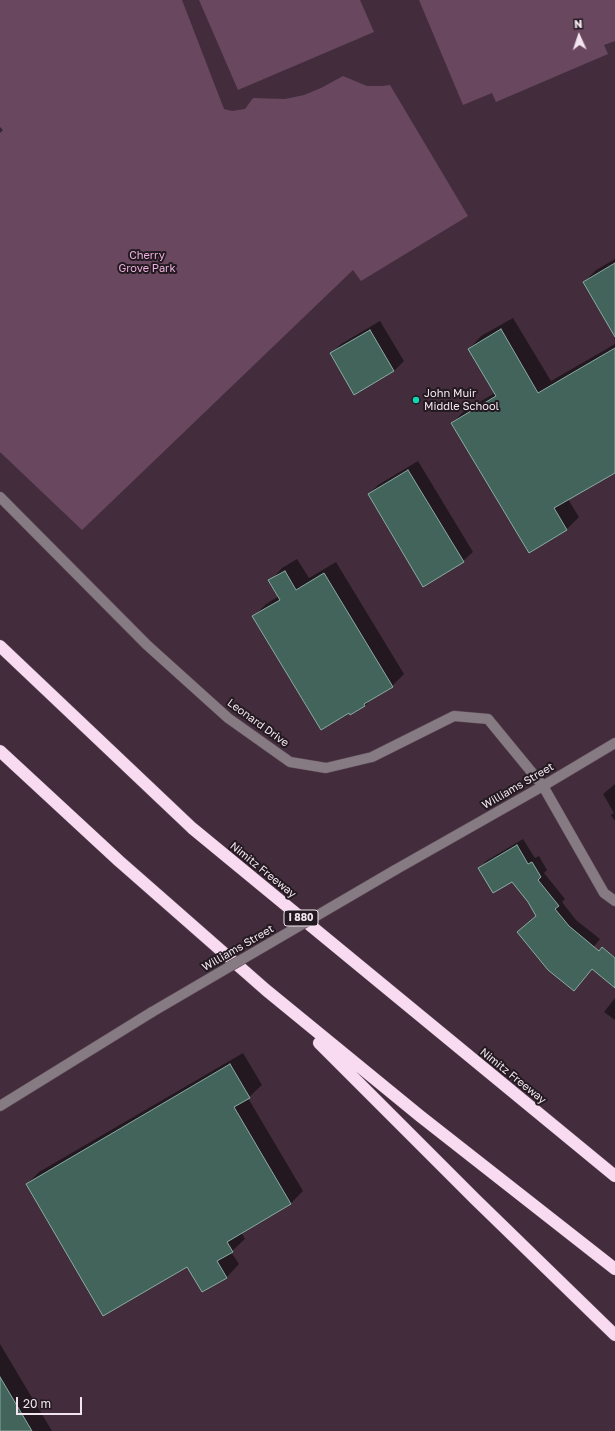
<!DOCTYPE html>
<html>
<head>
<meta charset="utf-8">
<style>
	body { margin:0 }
	#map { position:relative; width:615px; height:1431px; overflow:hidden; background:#432d3d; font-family:"Golos Text",sans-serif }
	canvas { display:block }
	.north { position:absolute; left:559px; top:16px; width:40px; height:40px; -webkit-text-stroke:3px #231920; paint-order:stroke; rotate:357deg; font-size:11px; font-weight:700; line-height:16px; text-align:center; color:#f3e5ef }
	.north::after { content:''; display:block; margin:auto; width:14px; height:18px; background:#f3e5ef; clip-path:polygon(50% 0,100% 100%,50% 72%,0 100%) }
	.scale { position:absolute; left:16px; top:1397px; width:66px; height:18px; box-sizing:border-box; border:2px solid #f3e5ef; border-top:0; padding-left:5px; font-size:12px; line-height:14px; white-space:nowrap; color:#f3e5ef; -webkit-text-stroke:3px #231920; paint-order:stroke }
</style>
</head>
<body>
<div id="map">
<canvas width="615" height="1431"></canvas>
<div class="north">N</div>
<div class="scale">20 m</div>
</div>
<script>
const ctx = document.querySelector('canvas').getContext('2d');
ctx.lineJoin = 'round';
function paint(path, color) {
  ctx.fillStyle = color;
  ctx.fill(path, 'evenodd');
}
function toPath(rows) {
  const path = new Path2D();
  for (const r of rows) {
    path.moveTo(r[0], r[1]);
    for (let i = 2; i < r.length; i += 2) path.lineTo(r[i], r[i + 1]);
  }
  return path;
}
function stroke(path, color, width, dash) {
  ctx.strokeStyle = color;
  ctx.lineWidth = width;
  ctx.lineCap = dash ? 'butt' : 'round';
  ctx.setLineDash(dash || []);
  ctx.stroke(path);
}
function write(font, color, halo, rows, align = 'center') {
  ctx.font = font + ' "Golos Text",sans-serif';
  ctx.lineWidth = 4;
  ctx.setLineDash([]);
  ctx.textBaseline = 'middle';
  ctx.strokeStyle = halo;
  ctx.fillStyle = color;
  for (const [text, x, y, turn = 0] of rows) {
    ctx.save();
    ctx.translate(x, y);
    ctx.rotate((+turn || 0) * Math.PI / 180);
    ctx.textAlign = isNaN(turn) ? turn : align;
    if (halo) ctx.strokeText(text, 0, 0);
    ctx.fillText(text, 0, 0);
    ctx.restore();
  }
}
paint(toPath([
	[0,0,182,0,224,109,232,111,245,109,253,98,285,99,304,95,321,88,343,76,367,86,383,86,390,85,468,216,361,281,353,270,82,530,0,452],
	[199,0,360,0,374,32,238,90],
	[419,0,615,0,615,41,604,45,608,54,496,102,492,93,463,105]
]), '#68475f');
paint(toPath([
	[0,127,3,130,0,133],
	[615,259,615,335,584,282,596,270],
	[513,318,551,381,615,344,615,471,568,499,579,517,566,530,452,423,465,410,495,393,469,349,481,336],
	[380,321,404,361,394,371,354,393,331,353,341,344],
	[418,461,473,552,463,561,369,494,378,485],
	[297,559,309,578,336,562,404,674,392,686,372,698,365,706,351,714,254,616,266,604,279,596,270,581,282,568],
	[615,784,615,821,611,815,614,813,603,794],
	[523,839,535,858,539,856,547,870,544,873,565,899,562,902,576,920,600,939,571,975,518,932,537,915,529,902,512,880,480,868,486,861],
	[615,998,615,1020,604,1012],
	[243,1053,262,1085,248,1098,303,1191,291,1203,241,1232,245,1239,231,1252,239,1264,227,1277,202,1291,187,1266,27,1184,39,1172],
	[0,1344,52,1431,0,1431]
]), '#0007');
const building = toPath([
	[615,263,615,337,583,282,615,263],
	[501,329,538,393,615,348,615,473,554,508,567,530,529,553,451,423,496,396,468,349,501,329],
	[370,330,394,371,354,395,330,353,370,330],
	[408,470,464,562,423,587,368,494,408,470],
	[285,571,296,590,324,573,393,687,364,704,365,706,350,715,349,713,321,730,252,616,280,600,268,580,285,571],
	[517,845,528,864,532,862,541,877,538,880,559,906,555,909,569,926,599,951,602,947,615,958,615,988,592,969,574,991,548,970,517,932,536,916,528,902,512,882,493,893,478,868,517,845],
	[230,1064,250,1098,234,1107,291,1204,227,1242,233,1252,217,1261,227,1278,202,1292,187,1267,103,1316,26,1184,230,1064],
	[0,1377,32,1431,0,1431,0,1377]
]);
paint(building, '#43645b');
stroke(building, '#88aca2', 1);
const minor = toPath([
	[0,497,147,645,228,718,290,762,326,768,372,757,454,716,488,719,543,786,604,893,615,901],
	[395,870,543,786,615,743],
	[0,1106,152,1012]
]);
const highway = toPath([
	[0,646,192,828,615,1176],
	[0,751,119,861,266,990,420,1116,615,1269],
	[319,1043,475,1199,615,1335]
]);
stroke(minor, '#5f4a59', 11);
stroke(highway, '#5f4a59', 13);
stroke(minor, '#867b83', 10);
stroke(highway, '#f8dbf0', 12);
const minorBridge = toPath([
	[152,1012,395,870]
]);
stroke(minorBridge, '#5f4a59', 11, []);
stroke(minorBridge, '#867b83', 10);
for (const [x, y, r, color] of [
	[416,400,4,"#12d5b4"]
]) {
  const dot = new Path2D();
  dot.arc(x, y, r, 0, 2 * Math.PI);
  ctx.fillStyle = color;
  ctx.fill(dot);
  stroke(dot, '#231920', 1.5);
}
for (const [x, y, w] of [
	[301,918,34]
]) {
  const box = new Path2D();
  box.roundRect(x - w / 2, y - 8, w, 16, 3);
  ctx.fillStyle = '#231920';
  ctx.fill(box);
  stroke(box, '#f3e5ef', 1);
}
write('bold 10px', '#f3e5ef', null, [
	["I 880",301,918]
]);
write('11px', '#edb0dd', '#231920', [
	["Cherry",147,256],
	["Grove Park",147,269]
]);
write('11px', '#f3e5ef', '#231920', [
	["John Muir",424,394],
	["Middle School",424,407]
], 'left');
write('11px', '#f3e5ef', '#231920', [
	["Leonard Drive",258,723,36],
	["Williams Street",518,786,-30],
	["Nimitz Freeway",263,870,39],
	["Williams Street",238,948,-30],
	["Nimitz Freeway",513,1076,39]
]);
</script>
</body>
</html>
